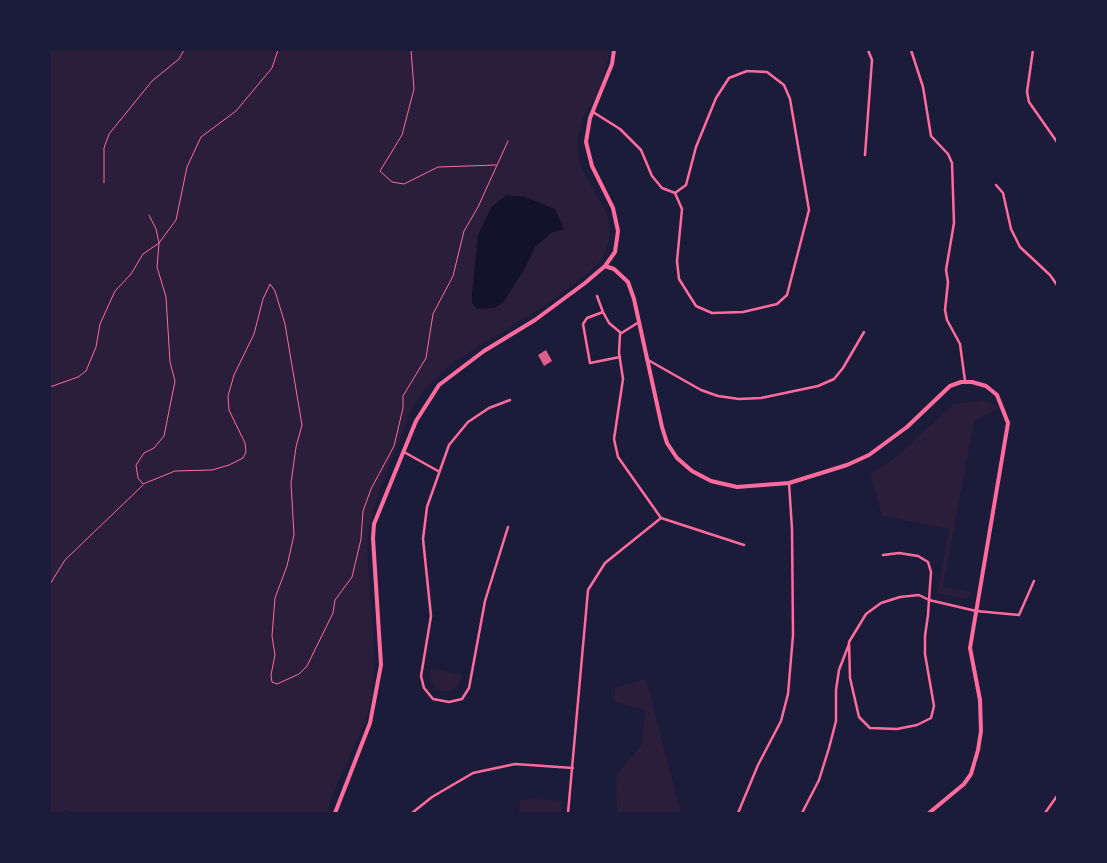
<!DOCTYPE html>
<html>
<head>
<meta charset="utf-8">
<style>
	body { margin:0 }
	#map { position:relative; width:1107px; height:863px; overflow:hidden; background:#1b1b3a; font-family:Commissioner,sans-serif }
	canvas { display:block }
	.frame { position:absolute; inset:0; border:51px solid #1b1b3a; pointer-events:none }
</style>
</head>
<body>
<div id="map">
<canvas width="1107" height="863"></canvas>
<div class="frame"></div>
</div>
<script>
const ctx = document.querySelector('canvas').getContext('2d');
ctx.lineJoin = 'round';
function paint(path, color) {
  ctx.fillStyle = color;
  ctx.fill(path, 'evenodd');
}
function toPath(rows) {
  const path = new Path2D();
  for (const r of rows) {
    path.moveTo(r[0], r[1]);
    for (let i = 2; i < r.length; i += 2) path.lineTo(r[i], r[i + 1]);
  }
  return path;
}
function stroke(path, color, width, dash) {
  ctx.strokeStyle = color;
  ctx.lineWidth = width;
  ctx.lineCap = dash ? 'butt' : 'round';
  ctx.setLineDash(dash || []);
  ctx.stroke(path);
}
paint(toPath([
	[50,50,610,50,600,89,583,118,577,140,580,165,607,213,610,232,608,244,603,258,595,267,552,301,452,363,424,390,413,406,378,494,369,528,367,550,375,661,372,695,365,723,332,795,327,813,71,813,65,810,62,813,50,813],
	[984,400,999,407,974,422,943,587,972,592,967,599,937,593,949,529,882,516,870,474,896,457,954,404],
	[431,668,462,675,459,685,448,692,438,690,430,680],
	[646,679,681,813,617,813,616,775,642,745,645,710,614,702,615,687],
	[532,798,562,801,561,813,519,813,520,801]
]), '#2a1e3b');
paint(toPath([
	[507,195,525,197,555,209,564,229,551,233,535,247,525,268,503,303,494,308,477,309,472,303,472,295,478,235,492,206]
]), '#12122b');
paint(toPath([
	[546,350,552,361,544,366,538,355]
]), '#dd5f8e');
stroke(toPath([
	[411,50,414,89,402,135,380,171,392,182,404,184,438,167,496,165],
	[104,183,104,148,109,134,152,81,179,59,184,50],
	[149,215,156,229,159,243,157,267,166,297,170,362,175,381,164,436,154,448,144,453,136,465,138,478,143,484,175,471,212,470,229,465,243,458,246,452,245,443,229,410,228,396,234,375,254,334,263,299,270,284,275,291,285,324,302,425,296,447,291,483,294,535,287,566,275,598,272,636,275,655,271,675,272,682,277,684,299,674,307,666,333,613,335,600,352,577,361,539,363,511,371,489,394,446,403,408,403,396,426,358,433,314,453,276,464,231,478,207,508,141],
	[50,387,78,377,86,371,96,347,100,324,115,291,131,274,143,254,159,243,176,220,187,167,201,137,236,111,272,68,278,50],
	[50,584,65,560,143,485]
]), '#ff6b9d', 1);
stroke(toPath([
	[911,50,923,87,931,136,948,154,952,163,954,223,946,270,948,282,945,310,947,320,960,344,965,381],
	[1033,50,1027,92,1029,102,1057,142],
	[747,71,767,72,784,85,790,99,809,210,787,295,777,304,743,312,712,313,696,306,679,279,677,261,682,209,675,193,686,185,696,147,716,98,729,78,747,71],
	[593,112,620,129,641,150,652,176,662,188,675,193],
	[865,155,872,60,868,50],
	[996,185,1003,193,1011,229,1020,247,1050,275,1057,285],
	[597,296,603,312,587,318,583,324,590,363,620,357],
	[603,312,609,323,621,333],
	[639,322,620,334,619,353,623,379,614,439,618,457,661,518,744,545],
	[648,360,701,390,718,396,739,399,761,398,818,386,834,379,843,368,864,332],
	[404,452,438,471],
	[508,527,485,601,469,688,462,699,449,702,433,699,424,688,421,676,431,616,423,539,427,507,449,445,468,422,489,408,510,400],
	[883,555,899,553,918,556,928,562,931,572,929,600,928,615,925,636,925,654,934,706,931,718,917,725,897,729,870,728,859,717,850,678,849,642,866,614,881,603,900,597,919,595,929,600,976,611,1019,615,1034,581],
	[412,813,432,797,473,773,515,764,573,768],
	[568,813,588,590,605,563,661,518],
	[738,813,758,765,781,721,788,694,793,635,792,529,789,483],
	[802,813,819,780,829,748,836,721,836,690,839,670,849,644],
	[1045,813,1057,796]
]), '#ff6b9d', 2.5);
stroke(toPath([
	[605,266,614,269,628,282,634,299,662,427,667,443,677,458,692,471,711,481,737,487,789,483,847,465,869,455,907,427,950,386,961,382,972,382,986,386,997,395,1008,423,970,648,980,700,981,731,978,750,971,774,964,784,929,813],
	[335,813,370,723,381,665,373,538,374,524,416,421,439,385,484,351,535,320,585,283,605,266,615,252,618,231,613,208,592,166,586,142,590,118,612,64,614,50]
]), '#ff6b9d', 4);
</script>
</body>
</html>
